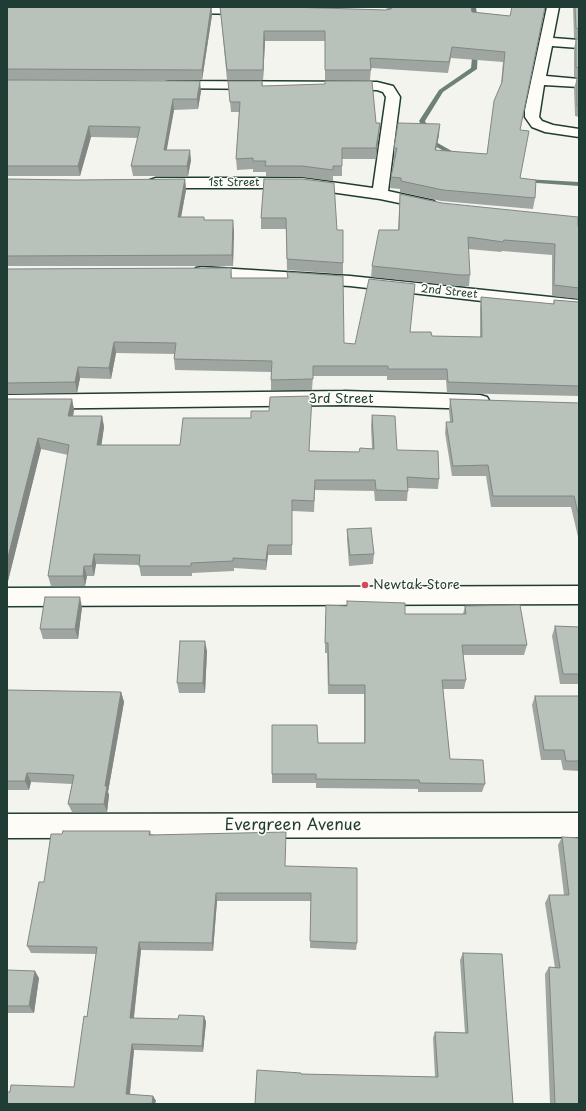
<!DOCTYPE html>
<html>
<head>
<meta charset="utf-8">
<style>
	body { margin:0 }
	#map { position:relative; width:586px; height:1111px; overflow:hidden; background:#f4f4ef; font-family:"Playpen Sans",sans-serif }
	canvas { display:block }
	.frame { position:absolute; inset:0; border:8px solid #1f3d34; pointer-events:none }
</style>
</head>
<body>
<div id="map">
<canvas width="586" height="1111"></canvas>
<div class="frame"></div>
</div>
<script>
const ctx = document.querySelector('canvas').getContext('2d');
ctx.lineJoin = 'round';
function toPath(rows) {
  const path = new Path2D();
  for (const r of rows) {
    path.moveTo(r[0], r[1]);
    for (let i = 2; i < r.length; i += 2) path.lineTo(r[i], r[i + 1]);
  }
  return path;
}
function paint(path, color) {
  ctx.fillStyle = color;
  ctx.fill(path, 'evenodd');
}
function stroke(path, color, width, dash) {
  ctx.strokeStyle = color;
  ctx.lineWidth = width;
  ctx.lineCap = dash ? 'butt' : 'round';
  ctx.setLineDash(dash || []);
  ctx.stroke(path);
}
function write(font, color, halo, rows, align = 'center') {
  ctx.font = font + ' "Playpen Sans",sans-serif';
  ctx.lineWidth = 3;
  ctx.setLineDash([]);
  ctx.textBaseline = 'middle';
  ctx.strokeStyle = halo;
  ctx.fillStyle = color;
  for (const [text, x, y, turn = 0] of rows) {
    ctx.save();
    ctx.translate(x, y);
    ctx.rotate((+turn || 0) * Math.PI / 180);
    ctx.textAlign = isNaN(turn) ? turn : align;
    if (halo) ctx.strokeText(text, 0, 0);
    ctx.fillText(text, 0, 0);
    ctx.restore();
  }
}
paint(toPath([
	[470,7,476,7,478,24,473,23,470,7],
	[473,47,478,48,477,69,443,92,425,121,436,142,457,154,457,156,455,157,431,144,419,121,439,90,471,68,473,47],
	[525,179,579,182,579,186,523,182,523,180,525,179]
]), '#6e8179');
const street = toPath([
	[177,7,253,7,256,10,255,13,250,14,182,13,177,12,176,9,177,7],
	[547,7,559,7,553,38,579,40,579,48,552,46,546,76,579,79,579,87,544,85,539,117,542,121,553,125,579,129,579,137,545,132,532,127,525,117,525,110,547,7],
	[171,81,377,82,393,86,400,97,388,191,434,201,436,204,434,207,428,209,380,199,302,188,156,188,150,186,148,183,150,180,156,178,302,178,373,188,386,97,383,92,377,90,166,88,164,85,166,82,171,81],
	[202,267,350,276,579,300,579,312,350,286,196,276,193,272,196,268,202,267],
	[344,391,480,395,487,397,490,402,487,407,480,409,344,405,7,409,7,395,344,391],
	[579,586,579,604,7,606,7,588,579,586]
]);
const secondary = toPath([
	[579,813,579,837,7,838,7,814,579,813]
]);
stroke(street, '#1f3d34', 3);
stroke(secondary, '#1f3d34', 3);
paint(street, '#fdfcf7');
paint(secondary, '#fdfcf7');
paint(toPath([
	[7,7,212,7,212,15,202,80,7,80],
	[220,7,386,10,388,9,385,8,302,7,471,7,472,12,510,16,544,15,520,130,520,178,535,198,533,209,441,201,400,192,400,189,390,188,391,177,395,159,394,159,394,148,439,135,436,150,487,154,501,84,503,62,451,58,448,73,371,68,370,80,325,80,325,41,265,41,263,80,227,80],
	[573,7,579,7,579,117,575,116,574,88,577,78,574,77,574,49,576,39,577,39,574,38],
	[7,80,201,91,198,109,174,110,166,150,191,160,188,176,133,176,131,166,138,138,91,137,80,176,7,176],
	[228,81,262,81,263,86,376,123,380,123,379,133,376,159,342,159,342,176,333,176,333,181,302,177,266,176,266,172,253,172,253,169,237,170,236,159,239,112,231,112],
	[7,179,75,180,185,179,186,190,181,217,204,217,204,220,234,231,233,266,7,266],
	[264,179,337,230,343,263,343,274,287,270,286,229,261,229,261,218],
	[400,194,442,203,579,226,579,299,552,296,552,255,502,251,501,252,468,249,470,275,469,286,459,286,371,277,372,266,398,230],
	[231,268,232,278,344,343,355,344,410,332,432,336,480,337,480,308,481,297,553,304,554,300,579,302,579,396,447,393,446,380,387,380,387,376,313,376,312,390,271,390,271,372,175,370,174,359,174,354,116,353,111,379,80,378,77,393,7,394,7,269],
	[7,399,72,399,74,410,73,416,102,416,104,427,101,445,359,452,372,449,371,426,372,415,397,450,439,479,438,489,408,488,407,501,375,501,374,491,315,490,314,512,292,511,292,555,268,555,266,570,234,568,234,571,192,573,192,576,141,576,139,565,96,564,94,576,87,576,85,586,51,586,48,576,68,455,41,449,7,585],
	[450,399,579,403,579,541,571,507,491,507,486,476,452,476,445,433,446,422,450,422,449,410],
	[347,529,374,554,373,564,349,566,347,539],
	[347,601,405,614,463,614,465,606,527,645,524,655,463,655,466,680,464,689,443,689,450,759,485,784,482,792,418,792,418,789,316,788,316,783,272,783,272,774,318,743,364,743,364,694,328,694,327,653,325,653,325,616,347,606],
	[82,607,78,639,43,639,40,629],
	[555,626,579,627,579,684,560,684,552,636],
	[207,651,205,693,179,693,177,683],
	[7,690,121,692,124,702,108,792,109,795,107,812,72,812,68,804,72,784,31,782,29,790,7,790],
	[535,696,579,696,579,771,563,770,561,760,541,760,532,705],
	[150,831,151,834,286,866,357,943,356,950,310,948,311,901,217,901,213,951,141,950,134,1018,178,1019,204,1016,206,1022,203,1052,134,1050,130,1095,153,1096,156,1101,74,1087,87,1017,96,954,31,953,27,946,44,882,62,834],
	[562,837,579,838,579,1104,550,1104,545,974,549,967,555,968,545,903,549,895,564,895,558,845],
	[463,953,513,1104,301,1074,435,1077,433,1038,435,1032,465,1033,460,960],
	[7,970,39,978,34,1013,7,1013]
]), '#9fa6a1');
paint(toPath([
	[211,7,212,15,202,80,202,70],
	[264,31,265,41,263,80,263,70],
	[200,81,201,91,198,109,197,99],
	[173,99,174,110,165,160,164,150],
	[380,123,379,133,376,159,376,148],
	[440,124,439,135,434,160,435,150],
	[89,126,91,137,80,176,78,166],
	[190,150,191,160,188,176,187,166],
	[185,179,186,190,179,228,178,217],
	[233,220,234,231,233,266,232,255],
	[114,342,116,353,111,379,109,368],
	[78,367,80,378,77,393,75,382],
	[72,399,74,410,71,427,68,416],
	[102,416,104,427,100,456,97,445],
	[38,438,41,449,7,585,7,561],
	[268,545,268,555,266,570,266,560],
	[94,554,96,564,94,576,92,566],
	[84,566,87,576,85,586,83,576],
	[80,597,82,607,78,639,75,629],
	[205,641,207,651,205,693,203,683],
	[121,692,124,702,108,792,109,795,107,812,104,804,105,786],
	[27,773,31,782,29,790,25,781],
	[216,893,217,901,213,951,212,943],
	[139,942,141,950,133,1024,130,1018],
	[35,971,39,978,34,1013,29,1006],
	[204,1016,206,1022,203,1052,202,1046],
	[132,1044,134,1050,129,1100,126,1094],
	[153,1096,156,1101,155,1104,152,1104]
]), '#828783');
const building = toPath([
	[7,7,211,7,202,70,7,69,7,7],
	[220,7,288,7,386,10,391,9,392,7,471,7,472,12,510,16,512,7,545,7,520,130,529,131,520,178,536,180,535,198,443,190,401,181,401,178,391,177,397,148,394,148,398,123,440,124,435,150,487,154,494,101,502,82,505,52,452,47,449,62,370,58,371,70,325,70,325,31,264,31,263,70,227,70,220,7],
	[575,7,579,7,579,29,576,28,575,7],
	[576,39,579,39,579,68,576,67,576,39],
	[577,78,579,78,579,106,577,106,577,78],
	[7,80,200,81,197,99,173,99,164,150,190,150,187,166,131,166,140,127,89,126,78,166,7,166,7,80],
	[228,81,262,81,262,86,325,84,325,81,372,81,376,123,380,123,376,148,342,148,342,166,333,166,333,170,302,166,265,166,266,161,253,161,253,158,236,159,240,102,230,102,228,81],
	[7,179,75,180,185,179,178,217,204,217,204,220,233,220,232,255,7,256,7,179],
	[264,179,302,179,334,183,337,230,343,230,343,263,287,259,286,218,261,218,264,179],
	[400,194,442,203,578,217,578,226,579,226,579,288,554,285,555,244,504,240,503,242,468,237,470,275,460,275,372,266,379,230,399,230,400,194],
	[220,268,231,268,231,278,288,278,287,272,343,276,344,343,355,344,369,279,415,284,410,332,431,332,432,336,482,337,481,297,554,304,554,300,579,302,579,386,448,382,447,369,388,369,388,366,313,366,313,379,271,380,272,361,174,359,176,343,114,342,109,368,78,367,75,382,7,383,7,269,220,268],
	[312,396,309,451,359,452,360,448,374,449,372,415,395,416,397,450,438,451,439,479,407,477,408,491,376,490,375,480,315,480,314,501,292,500,292,545,268,545,266,560,233,558,233,561,191,563,191,566,139,566,140,555,94,554,92,566,84,566,83,576,48,576,69,445,38,438,7,561,7,399,72,399,68,416,102,416,97,445,180,445,183,418,251,418,251,411,269,411,270,397,312,396],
	[450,399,579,403,579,517,574,496,493,496,488,465,453,466,446,422,453,422,450,399],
	[371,528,374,554,350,555,347,529,371,528],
	[45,597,80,597,75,629,40,629,45,597],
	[347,601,405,603,405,614,466,614,465,606,520,605,527,645,462,645,466,680,442,680,450,759,483,760,485,784,420,783,419,780,316,779,316,774,272,774,272,725,317,725,318,743,365,743,365,685,329,685,328,643,325,643,326,605,347,606,347,601],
	[555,626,579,627,579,674,563,674,555,626],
	[180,641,205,641,203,683,177,683,180,641],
	[7,690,121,692,105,786,107,786,104,804,68,804,74,775,27,773,25,781,7,781,7,690],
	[535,696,579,696,579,761,566,761,564,750,544,750,535,696],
	[63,831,150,831,149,835,286,832,285,866,357,868,357,943,310,941,311,893,216,893,212,943,139,942,130,1018,178,1019,179,1015,204,1016,202,1046,132,1044,126,1094,153,1096,152,1104,7,1104,7,1092,10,1092,11,1085,74,1087,84,1016,87,1017,97,947,27,946,39,882,44,882,51,834,62,834,63,831],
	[562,837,579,838,579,1104,555,1104,549,967,560,968,549,895,569,895,562,837],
	[463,953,502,954,513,1104,255,1104,257,1070,301,1073,301,1074,438,1077,435,1032,468,1033,463,953],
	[7,970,35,971,29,1006,7,1006,7,970]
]);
paint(building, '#b9c1bb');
stroke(building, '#828783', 1);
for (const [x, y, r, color] of [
	[365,585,4,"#d1495b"]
]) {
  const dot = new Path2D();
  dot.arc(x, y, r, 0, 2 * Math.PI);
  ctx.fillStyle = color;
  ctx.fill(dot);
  stroke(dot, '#fdfcf7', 1.5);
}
write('11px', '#1f3d34', '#fdfcf7', [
	["1st Street",234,183],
	["2nd Street",449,292,6]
]);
write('13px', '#1f3d34', '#fdfcf7', [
	["3rd Street",341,399]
]);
write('13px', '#1f3d34', '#fdfcf7', [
	["Newtak Store",373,585]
], 'left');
write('16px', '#1f3d34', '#fdfcf7', [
	["Evergreen Avenue",293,826]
]);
</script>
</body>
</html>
